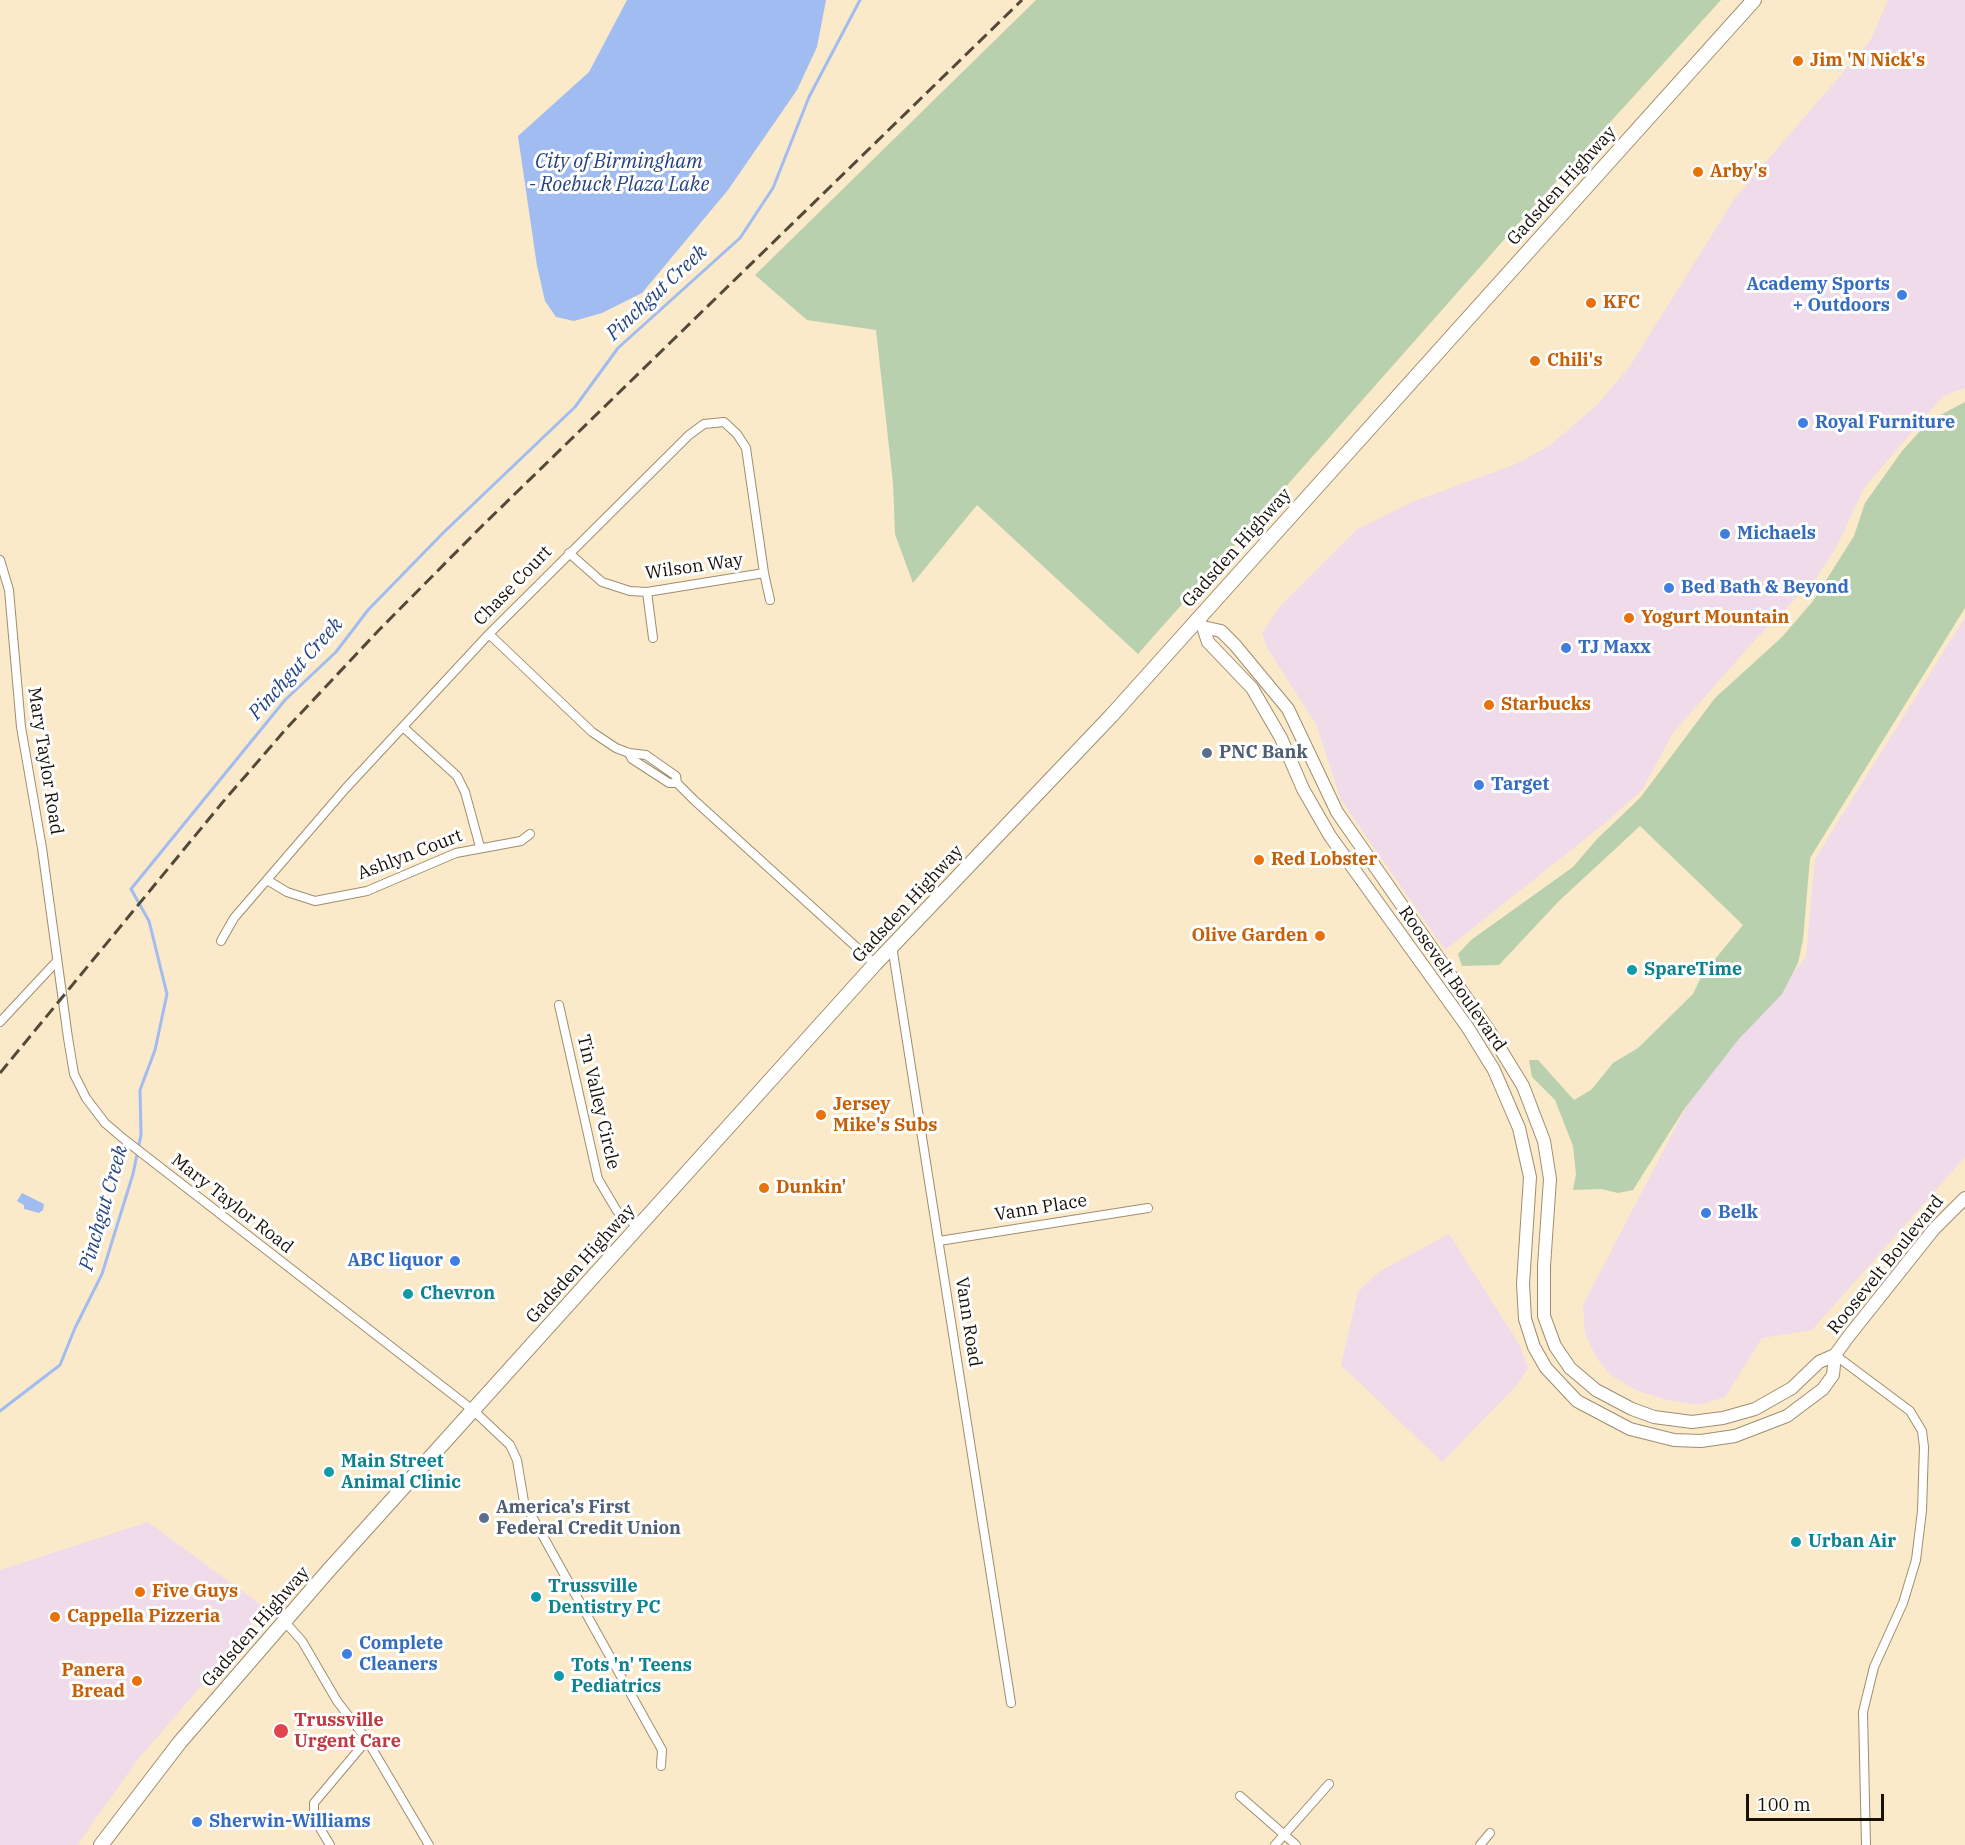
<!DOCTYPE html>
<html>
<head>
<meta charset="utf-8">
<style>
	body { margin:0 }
	#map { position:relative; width:1965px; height:1845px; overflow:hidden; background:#fbeac9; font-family:"IBM Plex Serif",serif }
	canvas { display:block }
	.scale { position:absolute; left:1746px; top:1794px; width:138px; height:27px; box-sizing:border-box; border:3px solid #171106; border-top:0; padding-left:8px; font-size:18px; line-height:21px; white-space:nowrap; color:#171106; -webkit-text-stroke:4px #fff; paint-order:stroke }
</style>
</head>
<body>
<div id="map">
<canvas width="1965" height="1845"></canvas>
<div class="scale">100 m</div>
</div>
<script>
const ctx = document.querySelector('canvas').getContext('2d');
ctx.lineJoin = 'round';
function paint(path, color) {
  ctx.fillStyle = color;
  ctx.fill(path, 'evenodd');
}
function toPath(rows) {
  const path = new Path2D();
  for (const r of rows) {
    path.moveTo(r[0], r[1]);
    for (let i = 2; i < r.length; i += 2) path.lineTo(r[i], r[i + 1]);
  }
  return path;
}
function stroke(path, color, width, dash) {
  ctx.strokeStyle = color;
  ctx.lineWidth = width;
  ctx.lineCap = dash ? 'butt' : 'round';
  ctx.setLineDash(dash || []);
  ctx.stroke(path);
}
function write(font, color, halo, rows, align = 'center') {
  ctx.font = font + ' "IBM Plex Serif",serif';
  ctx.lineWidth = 6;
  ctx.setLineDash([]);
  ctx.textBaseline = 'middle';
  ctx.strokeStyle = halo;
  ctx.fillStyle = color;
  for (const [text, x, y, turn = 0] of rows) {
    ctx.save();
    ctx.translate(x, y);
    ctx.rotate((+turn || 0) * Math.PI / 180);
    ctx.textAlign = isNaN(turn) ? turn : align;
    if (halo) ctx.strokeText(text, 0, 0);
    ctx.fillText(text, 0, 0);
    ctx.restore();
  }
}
paint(toPath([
	[1888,0,1965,0,1965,388,1943,396,1864,488,1837,546,1816,578,1755,640,1673,733,1642,790,1604,824,1445,950,1341,800,1316,724,1267,648,1262,633,1280,606,1356,530,1412,502,1516,464,1549,446,1597,405,1630,366,1735,198,1870,41],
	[1965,617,1965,1157,1812,1330,1762,1338,1725,1397,1699,1405,1667,1400,1638,1391,1612,1376,1597,1359,1585,1333,1583,1305,1694,1092,1806,957,1815,859],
	[1449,1234,1519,1344,1528,1368,1517,1385,1442,1462,1341,1365,1358,1292,1380,1271],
	[148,1522,261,1605,248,1632,139,1758,77,1845,0,1845,0,1570]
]), '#efdbea');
paint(toPath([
	[1036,0,1721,0,1525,216,1138,654,977,505,913,583,895,534,893,483,876,330,807,320,755,275],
	[1965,402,1965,608,1810,858,1803,940,1798,963,1782,994,1738,1040,1685,1108,1633,1190,1618,1193,1601,1189,1573,1190,1576,1174,1573,1146,1555,1100,1532,1077,1529,1060,1538,1060,1574,1100,1591,1090,1613,1063,1638,1048,1693,994,1702,975,1743,925,1640,826,1559,901,1499,965,1462,966,1458,954,1471,940,1573,867,1597,839,1640,798,1715,698,1782,637,1813,601,1854,536,1865,503,1902,451,1929,421]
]), '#b8d0ad');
paint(toPath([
	[627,0,826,0,817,47,797,90,728,190,642,293,602,313,574,321,556,317,545,301,537,266,518,136,589,72],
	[22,1193,44,1204,43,1210,39,1213,24,1209,24,1205,17,1201]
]), '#a1bcf0');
stroke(toPath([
	[0,1411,60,1365,75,1328,102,1274,133,1174,141,1135,140,1090,155,1050,167,994,149,921,131,889,285,700,336,652,368,610,443,533,575,407,618,348,740,238,773,188,809,97,860,0]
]), '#a1bcf0', 3);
const street = toPath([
	[569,553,602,582,630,591,647,592,764,573],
	[0,560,9,590,21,727,42,848,68,1038,74,1074,86,1098,105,1123,125,1140,474,1411,510,1445,517,1460,524,1502,662,1750,661,1766],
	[647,592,653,638],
	[489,634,592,732,616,748,629,753,646,755,676,776,677,783,694,800,875,964],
	[403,727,457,776,465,792,480,847],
	[629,753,632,759,669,783,677,783],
	[267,880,287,892,315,901,367,891,456,853,521,841,530,834],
	[221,941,234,918,346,788,489,634,689,435,704,424,724,422,737,434,746,448,764,573,770,600],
	[892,946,1011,1703],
	[559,1005,598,1179,617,1211,639,1227],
	[0,1022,57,961],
	[939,1241,1148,1208],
	[1835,1355,1910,1411,1922,1431,1924,1447,1922,1511,1916,1560,1903,1603,1874,1667,1863,1712,1866,1845],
	[284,1621,302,1641,337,1701,367,1740],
	[1240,1796,1296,1845],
	[330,1845,314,1818,314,1803,367,1740,429,1845],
	[1275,1845,1329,1784],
	[1480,1845,1490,1833]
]);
const secondary = toPath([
	[1196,620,1203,627,1208,642,1252,688,1281,738,1303,789,1330,836,1468,1028,1494,1070,1519,1128,1530,1177,1523,1284,1525,1319,1534,1347,1546,1368,1577,1401,1630,1429,1674,1440,1701,1441,1735,1436,1787,1416,1823,1389,1833,1375,1835,1355,1848,1337,1934,1229,1965,1198],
	[1203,627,1221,631,1235,645,1288,709,1337,812,1488,1029,1523,1086,1544,1141,1550,1179,1544,1266,1544,1316,1555,1346,1570,1368,1596,1390,1632,1409,1654,1417,1692,1422,1723,1418,1755,1409,1792,1388,1819,1362,1835,1355]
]);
const primary = toPath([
	[101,1845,180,1742,328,1571,875,964,1112,715,1754,0]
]);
stroke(street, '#9e8e70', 10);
stroke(secondary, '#9e8e70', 14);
stroke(primary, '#9e8e70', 16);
stroke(street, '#fff', 8);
stroke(secondary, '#fff', 12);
stroke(primary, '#fff', 14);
stroke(toPath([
	[0,1073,222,803,286,729,379,630,483,525,1022,0]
]), '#524938', 3, [12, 6]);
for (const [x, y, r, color] of [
	[1798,61,6,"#e8710a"],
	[1698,172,6,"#e8710a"],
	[1902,295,6,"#3f7fe0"],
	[1591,303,6,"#e8710a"],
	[1535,361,6,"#e8710a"],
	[1803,423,6,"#3f7fe0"],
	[1725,534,6,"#3f7fe0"],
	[1669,588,6,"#3f7fe0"],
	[1629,618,6,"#e8710a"],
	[1566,648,6,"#3f7fe0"],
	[1489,705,6,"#e8710a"],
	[1207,753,6,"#5c6f8a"],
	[1479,785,6,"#3f7fe0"],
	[1259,860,6,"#e8710a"],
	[1320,936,6,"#e8710a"],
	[1632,970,6,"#0f9aa8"],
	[821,1115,6,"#e8710a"],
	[764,1188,6,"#e8710a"],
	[1706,1213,6,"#3f7fe0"],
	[455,1261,6,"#3f7fe0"],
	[408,1294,6,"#0f9aa8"],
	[329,1472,6,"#0f9aa8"],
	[484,1518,6,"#5c6f8a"],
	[1796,1542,6,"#0f9aa8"],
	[140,1592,6,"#e8710a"],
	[536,1597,6,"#0f9aa8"],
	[55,1617,6,"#e8710a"],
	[347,1654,6,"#3f7fe0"],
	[559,1676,6,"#0f9aa8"],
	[137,1681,6,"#e8710a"],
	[281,1731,8,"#e0444e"],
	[197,1822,6,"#3f7fe0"]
]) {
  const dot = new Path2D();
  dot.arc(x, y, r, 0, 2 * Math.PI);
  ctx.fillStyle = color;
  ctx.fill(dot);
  stroke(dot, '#fff', 2);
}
write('bold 18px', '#c56008', '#fff', [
	["Jim 'N Nick's",1810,61],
	["Arby's",1710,172],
	["KFC",1603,303],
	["Chili's",1547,361],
	["Yogurt Mountain",1641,618],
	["Starbucks",1501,705],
	["Red Lobster",1271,860],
	["Olive Garden",1308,936,"right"],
	["Jersey",833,1105],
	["Mike's Subs",833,1126],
	["Dunkin'",776,1188],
	["Five Guys",152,1592],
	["Cappella Pizzeria",67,1617],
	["Panera",125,1671,"right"],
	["Bread",125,1692,"right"]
], 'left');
write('18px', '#171106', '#fff', [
	["Gadsden Highway",1562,186,-48],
	["Gadsden Highway",1237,548,-48],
	["Wilson Way",694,567,-8],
	["Chase Court",513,586,-46],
	["Mary Taylor Road",45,761,81],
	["Ashlyn Court",410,855,-21],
	["Gadsden Highway",908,904,-47],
	["Roosevelt Boulevard",1452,979,55],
	["Tin Valley Circle",598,1102,77],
	["Mary Taylor Road",232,1204,38],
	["Vann Place",1041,1208,-9],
	["Gadsden Highway",581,1264,-48],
	["Roosevelt Boulevard",1886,1265,-51],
	["Vann Road",968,1322,81],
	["Gadsden Highway",256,1627,-49]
]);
write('bold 18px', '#366cbe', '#fff', [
	["Academy Sports",1890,285,"right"],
	["+ Outdoors",1890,306,"right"],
	["Royal Furniture",1815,423],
	["Michaels",1737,534],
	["Bed Bath & Beyond",1681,588],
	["TJ Maxx",1578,648],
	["Target",1491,785],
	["Belk",1718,1213],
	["ABC liquor",443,1261,"right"],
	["Complete",359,1644],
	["Cleaners",359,1665],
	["Sherwin-Williams",209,1822]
], 'left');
write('bold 18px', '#4e5e75', '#fff', [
	["PNC Bank",1219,753],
	["America's First",496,1508],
	["Federal Credit Union",496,1529]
], 'left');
write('bold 18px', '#0d838f', '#fff', [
	["SpareTime",1644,970],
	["Chevron",420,1294],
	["Main Street",341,1462],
	["Animal Clinic",341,1483],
	["Urban Air",1808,1542],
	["Trussville",548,1587],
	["Dentistry PC",548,1608],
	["Tots 'n' Teens",571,1666],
	["Pediatrics",571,1687]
], 'left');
write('bold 18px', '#be3a42', '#fff', [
	["Trussville",294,1721],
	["Urgent Care",294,1742]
], 'left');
write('italic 20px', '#264482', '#fff', [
	["City of Birmingham",619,162],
	["- Roebuck Plaza Lake",619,185],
	["Pinchgut Creek",657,293,-43],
	["Pinchgut Creek",296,669,-48],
	["Pinchgut Creek",104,1208,-74]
]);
</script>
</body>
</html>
